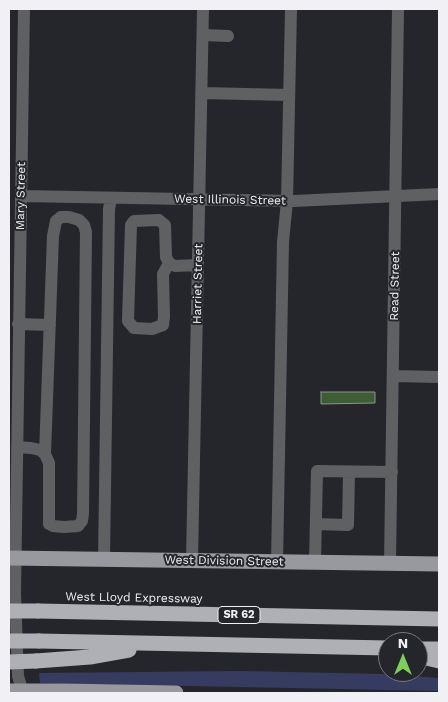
<!DOCTYPE html>
<html>
<head>
<meta charset="utf-8">
<style>
	body { margin:0 }
	#map { position:relative; width:448px; height:702px; overflow:hidden; background:#25262b; font-family:"Work Sans",sans-serif }
	canvas { display:block }
	.frame { position:absolute; inset:0; border:10px solid #f1f1f5; pointer-events:none }
	.north { position:absolute; left:378px; top:632px; width:50px; height:50px; box-sizing:border-box; background:#25262b; border:1px solid #77777c; border-radius:50%; rotate:0deg; font-size:14px; font-weight:700; line-height:20px; text-align:center; color:#f1f1f5 }
	.north::after { content:''; display:block; margin:auto; width:18px; height:22px; background:#79d157; clip-path:polygon(50% 0,100% 100%,50% 72%,0 100%) }
</style>
</head>
<body>
<div id="map">
<canvas width="448" height="702"></canvas>
<div class="frame"></div>
<div class="north">N</div>
</div>
<script>
const ctx = document.querySelector('canvas').getContext('2d');
ctx.lineJoin = 'round';
function paint(path, color) {
  ctx.fillStyle = color;
  ctx.fill(path, 'evenodd');
}
function toPath(rows) {
  const path = new Path2D();
  for (const r of rows) {
    path.moveTo(r[0], r[1]);
    for (let i = 2; i < r.length; i += 2) path.lineTo(r[i], r[i + 1]);
  }
  return path;
}
function stroke(path, color, width, dash) {
  ctx.strokeStyle = color;
  ctx.lineWidth = width;
  ctx.lineCap = dash ? 'butt' : 'round';
  ctx.setLineDash(dash || []);
  ctx.stroke(path);
}
function write(font, color, halo, rows, align = 'center') {
  ctx.font = font + ' "Work Sans",sans-serif';
  ctx.lineWidth = 4;
  ctx.setLineDash([]);
  ctx.textBaseline = 'middle';
  ctx.strokeStyle = halo;
  ctx.fillStyle = color;
  for (const [text, x, y, turn = 0] of rows) {
    ctx.save();
    ctx.translate(x, y);
    ctx.rotate((+turn || 0) * Math.PI / 180);
    ctx.textAlign = isNaN(turn) ? turn : align;
    if (halo) ctx.strokeText(text, 0, 0);
    ctx.fillText(text, 0, 0);
    ctx.restore();
  }
}
paint(toPath([
	[242,671,383,674,439,678,439,691,40,683,39,673]
]), '#353c60');
const building = toPath([
	[321,392,375,392,375,403,321,404,321,392]
]);
paint(building, '#3e5d33');
stroke(building, '#8f938e', 1);
stroke(toPath([
	[203,35,228,36],
	[202,93,289,95],
	[21,196,294,201,439,194],
	[169,263,163,274,164,317,163,325,152,329,134,328,128,321,131,225,134,221,159,220,165,225,166,257,169,263,175,266,198,265],
	[18,324,50,325],
	[393,376,439,377],
	[17,447,31,448,40,450,45,454,49,463,49,524,53,526,64,527,78,526,82,521,83,514,86,232,84,225,79,220,69,217,61,217,56,221,53,236,45,454],
	[316,524,348,525,349,472],
	[104,559,109,209,111,199],
	[192,560,203,9],
	[277,562,283,242,287,201,291,9],
	[315,562,317,471,392,472],
	[390,563,398,9],
	[23,693,18,676,15,593,24,9]
]), '#5f6062', 12);
stroke(toPath([
	[9,558,439,564],
	[9,691,64,691,176,693]
]), '#98999e', 15);
stroke(toPath([
	[38,611,439,619],
	[39,641,388,648],
	[418,649,439,649],
	[418,656,439,661],
	[36,661,90,657,129,650]
]), '#aeb0b6', 15);
stroke(toPath([
	[9,611,38,611],
	[9,641,39,641],
	[9,662,36,661]
]), '#aeb0b6', 15);
for (const [x, y, w] of [
	[239,615,42]
]) {
  const box = new Path2D();
  box.roundRect(x - w / 2, y - 8.5, w, 17, 4);
  ctx.fillStyle = '#25262b';
  ctx.fill(box);
  stroke(box, '#f1f1f5', 1);
}
write('bold 11px', '#f1f1f5', null, [
	["SR 62",239,615]
]);
write('12px', '#f1f1f5', '#25262b', [
	["Mary Street",21,196,-89],
	["West Illinois Street",230,200,1],
	["Harriet Street",198,284,-89],
	["Read Street",395,286,-89],
	["West Division Street",224,561,1],
	["West Lloyd Expressway",134,598,1]
]);
</script>
</body>
</html>
